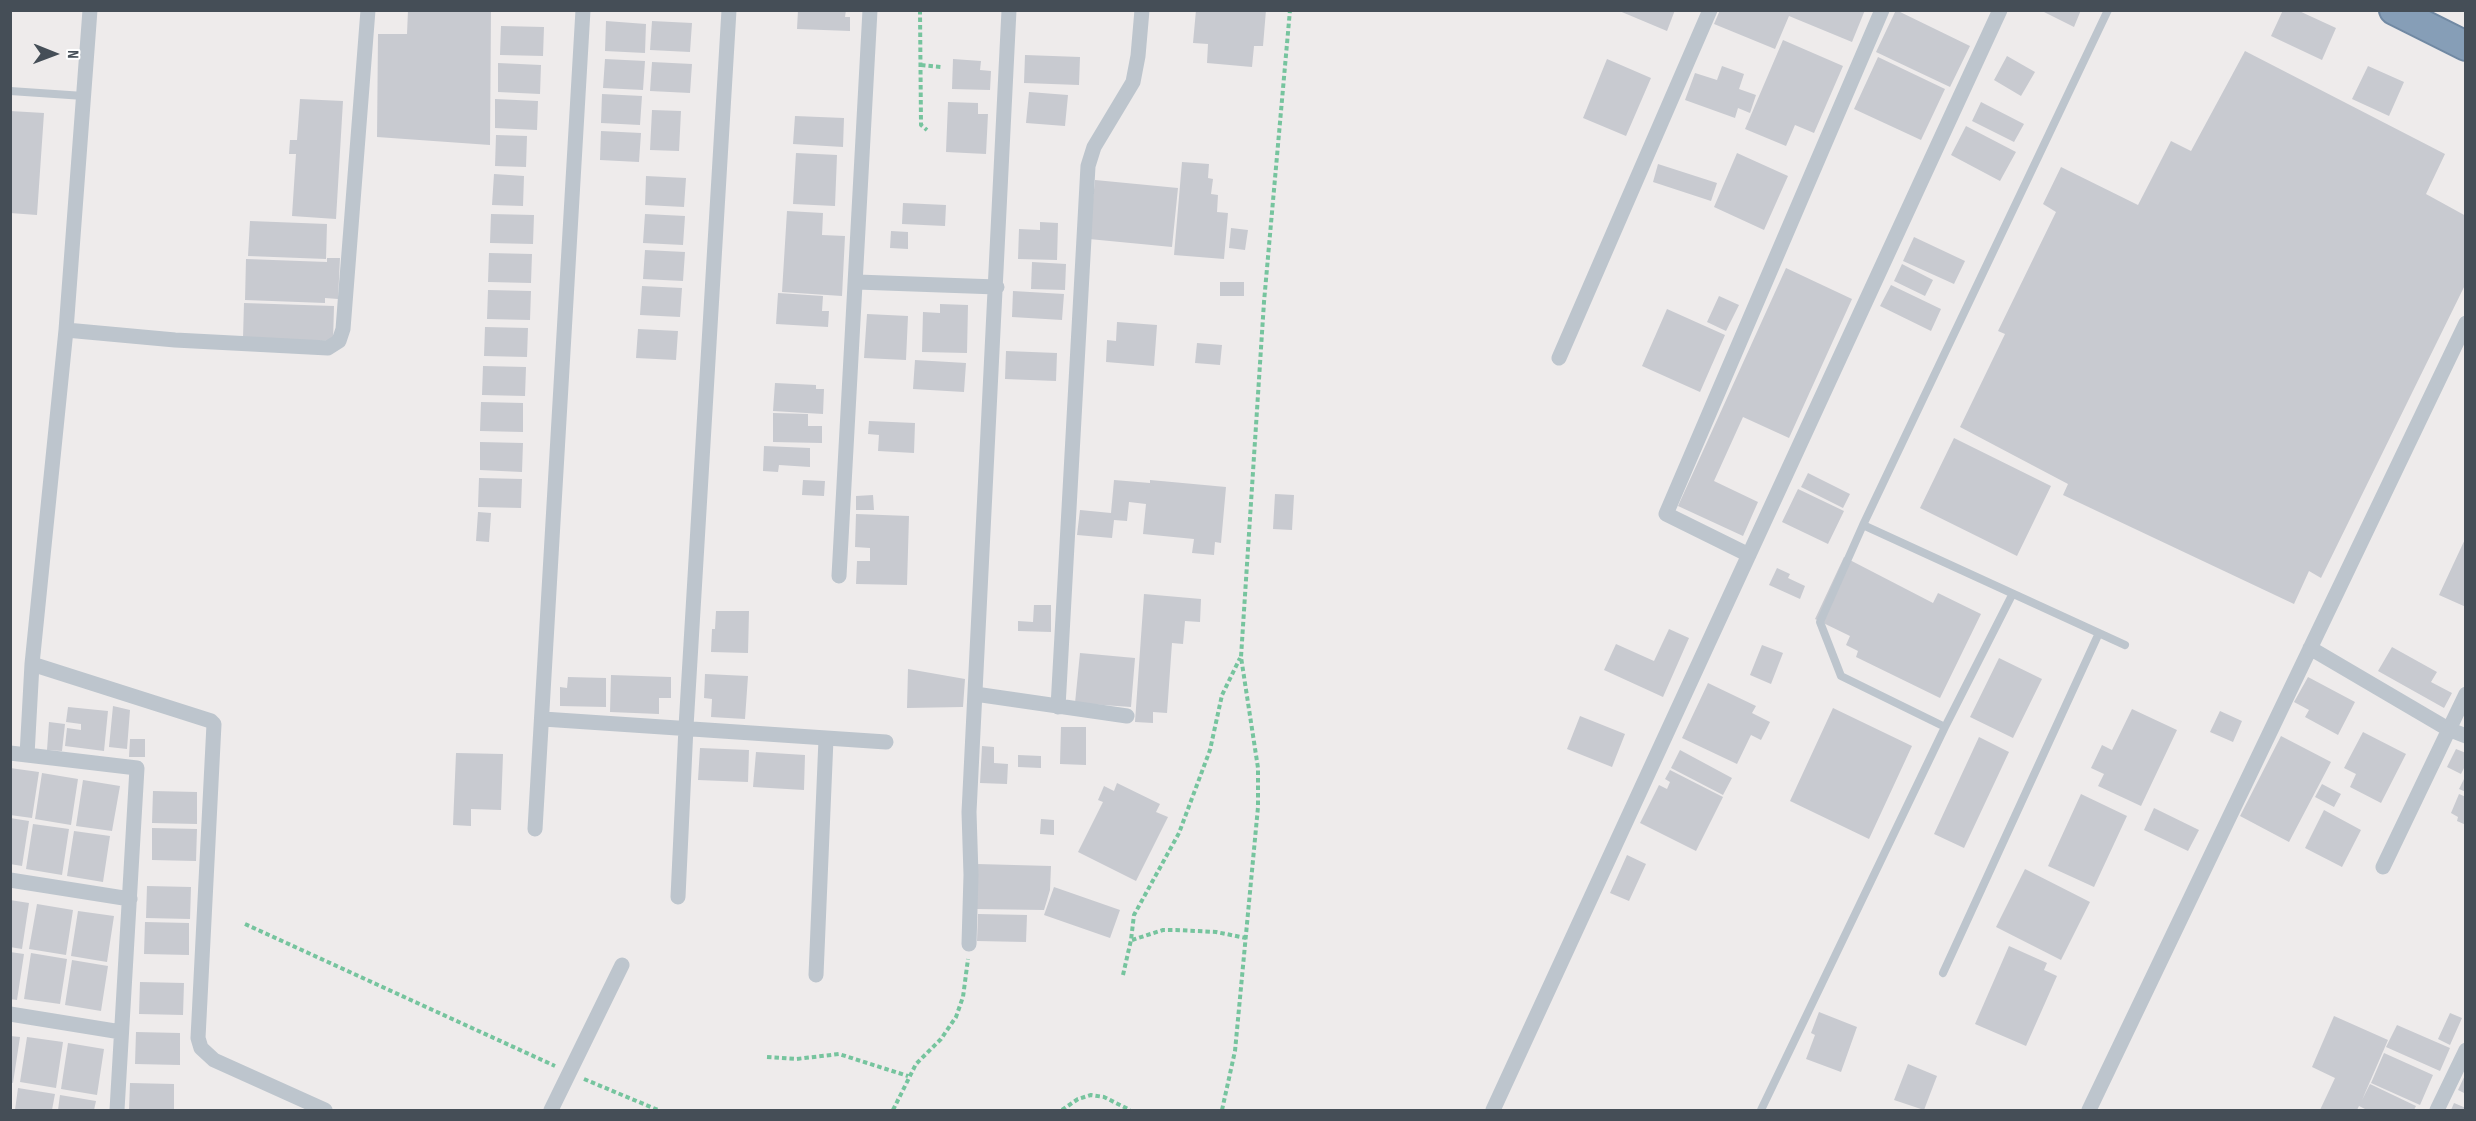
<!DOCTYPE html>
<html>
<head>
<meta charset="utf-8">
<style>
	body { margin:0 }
	#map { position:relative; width:2476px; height:1121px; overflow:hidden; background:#eeebeb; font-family:"Sofia Sans Condensed",sans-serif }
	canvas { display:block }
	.frame { position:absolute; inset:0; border:12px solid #454e57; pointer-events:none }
	.north { position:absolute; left:24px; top:24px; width:60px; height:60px; -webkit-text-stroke:4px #fff; paint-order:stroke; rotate:91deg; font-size:16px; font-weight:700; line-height:24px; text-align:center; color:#454e57 }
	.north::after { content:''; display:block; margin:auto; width:21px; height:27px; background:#454e57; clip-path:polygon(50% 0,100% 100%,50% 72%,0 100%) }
</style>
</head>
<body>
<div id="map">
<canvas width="2476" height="1121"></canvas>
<div class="frame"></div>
<div class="north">N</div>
</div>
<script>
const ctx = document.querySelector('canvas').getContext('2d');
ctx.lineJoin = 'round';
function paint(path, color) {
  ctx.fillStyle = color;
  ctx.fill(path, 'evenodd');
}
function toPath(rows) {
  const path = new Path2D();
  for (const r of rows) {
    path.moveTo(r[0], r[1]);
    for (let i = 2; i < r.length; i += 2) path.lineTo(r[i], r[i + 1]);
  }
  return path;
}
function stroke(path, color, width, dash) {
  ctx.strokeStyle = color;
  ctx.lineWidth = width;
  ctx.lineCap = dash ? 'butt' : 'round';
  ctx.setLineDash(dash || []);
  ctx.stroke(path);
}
paint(toPath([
	[408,10,491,10,490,145,377,137,378,34,407,34],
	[798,10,846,10,845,17,850,17,850,31,797,29],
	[1196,10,1266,10,1263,46,1254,46,1252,67,1207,63,1208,44,1193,43],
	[1617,10,1675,10,1667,31],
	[1720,10,1865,10,1852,42,1789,16,1775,49,1714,24],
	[1896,10,1970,46,1950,87,1876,52],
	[2040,10,2081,10,2074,27],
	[2283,10,2297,10,2336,28,2322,60,2271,36],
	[606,21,646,24,645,53,605,51],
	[652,21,692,23,690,52,650,50],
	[501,26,544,27,543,56,500,55],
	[1783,40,1843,66,1814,133,1795,125,1786,146,1745,129],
	[2245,51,2445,154,2426,194,2466,216,2466,283,2321,578,2309,571,2294,604,2063,495,2068,484,1960,427,2005,334,1998,331,2056,212,2043,204,2061,167,2138,205,2171,141,2191,151],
	[1025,55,1080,57,1079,85,1024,83],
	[2007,56,2035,72,2021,96,1994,80],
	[1878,57,1945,89,1921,140,1854,109],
	[605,59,645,61,643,90,603,88],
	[953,59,981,61,980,70,991,71,990,90,952,89],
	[1607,59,1651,78,1626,136,1583,118],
	[652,62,692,64,690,93,650,91],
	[498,63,541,65,540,94,498,92],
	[1722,66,1744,74,1739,89,1756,95,1750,113,1738,108,1735,118,1685,100,1695,73,1717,80],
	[2368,66,2404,82,2389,116,2352,99],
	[1029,92,1068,95,1065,126,1026,123],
	[602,94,642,96,640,125,601,123],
	[300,99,343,101,336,219,292,216,296,154,289,154,290,140,297,140],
	[495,99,538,101,537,130,495,128],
	[948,102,978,103,978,114,988,114,986,154,946,152],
	[1981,102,2024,124,2014,142,1972,121],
	[652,110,681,111,679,151,650,150],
	[10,111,44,113,37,215,10,213],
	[795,116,844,118,843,147,793,144],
	[1966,126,2016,152,2000,181,1951,155],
	[601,131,641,133,639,162,600,160],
	[496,135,527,136,526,167,495,166],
	[796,153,837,155,835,206,793,204],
	[1737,153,1788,176,1764,230,1714,207],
	[1182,162,1209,164,1208,178,1213,179,1211,194,1218,195,1217,212,1228,213,1224,259,1174,255],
	[1658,164,1717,183,1711,201,1653,182],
	[494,174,524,176,523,206,492,205],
	[646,176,686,178,684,207,645,205],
	[1095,180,1178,188,1172,247,1089,239],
	[903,203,946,205,945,226,902,224],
	[787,211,823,213,822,235,845,236,842,296,782,292],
	[491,214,534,215,533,244,490,243],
	[645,214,685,216,683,245,643,243],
	[250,221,327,224,326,259,248,256],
	[1040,222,1058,223,1057,260,1018,259,1019,229,1040,230],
	[1231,228,1248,230,1245,250,1229,248],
	[891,231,908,232,908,249,890,248],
	[1914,237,1965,261,1954,284,1903,261],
	[645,250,685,252,683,281,643,279],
	[489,253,532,254,531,283,488,282],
	[327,258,340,258,338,299,325,298,325,303,245,300,246,259,327,262],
	[1032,262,1066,264,1065,290,1031,289],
	[1902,264,1933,280,1925,296,1894,281],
	[1786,268,1852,299,1789,438,1743,417,1714,481,1758,502,1743,536,1678,506],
	[1220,282,1244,282,1244,296,1220,296],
	[1891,285,1941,309,1931,331,1880,306],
	[642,286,682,288,680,317,640,315],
	[488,290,531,291,530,320,487,319],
	[1013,291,1064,294,1062,320,1012,317],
	[778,293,823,296,822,311,829,311,828,327,776,324],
	[1719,296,1739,305,1726,331,1707,322],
	[244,303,334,306,333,341,243,338],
	[940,304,968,305,967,353,922,352,923,312,940,313],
	[1667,309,1725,335,1700,392,1642,366],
	[867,314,908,316,906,360,864,358],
	[1117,322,1157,325,1154,366,1106,362,1107,340,1116,341],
	[485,327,528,328,527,357,484,356],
	[638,329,678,331,676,360,636,358],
	[1197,343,1222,345,1220,365,1195,363],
	[1006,351,1057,353,1056,381,1005,379],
	[915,360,966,363,964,392,913,389],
	[483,366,526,367,525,396,482,395],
	[775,383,816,385,816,389,824,389,823,414,773,411],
	[481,402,523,403,523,432,480,431],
	[773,413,808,414,808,426,822,426,822,443,773,442],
	[869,421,915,423,914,453,878,451,879,435,868,434],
	[1954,438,2051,486,2017,556,1920,508],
	[480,442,523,443,522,472,480,470],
	[764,446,810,448,810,467,779,465,778,472,763,471],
	[1808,473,1850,494,1843,508,1801,487],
	[479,478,522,479,521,508,478,507],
	[803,480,825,481,824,496,802,495],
	[1114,480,1150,483,1150,480,1226,487,1221,543,1215,542,1214,555,1192,553,1194,539,1143,534,1146,504,1129,502,1127,521,1114,520,1112,538,1077,535,1080,510,1111,513],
	[1798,489,1844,511,1828,544,1782,522],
	[1275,494,1294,495,1292,530,1273,529],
	[873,495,874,510,856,510,856,496],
	[478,512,491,513,489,542,476,541],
	[856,514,909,516,907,585,856,584,857,561,870,561,870,548,855,547],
	[2466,537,2466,607,2439,595],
	[1844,557,1933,603,1938,593,1981,614,1940,698,1856,657,1858,651,1846,645,1850,636,1815,619],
	[1777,568,1790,574,1788,578,1805,586,1800,599,1769,585],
	[1144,594,1201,599,1200,622,1185,621,1183,644,1172,643,1167,713,1153,712,1153,723,1135,722],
	[1034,605,1051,605,1051,632,1018,631,1018,621,1033,622],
	[716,611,749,611,748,653,711,652,712,629,715,629],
	[1669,629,1689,638,1663,697,1604,670,1616,644,1654,661],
	[1762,645,1783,653,1771,684,1750,675],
	[2392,647,2437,672,2431,682,2452,693,2444,708,2378,671],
	[1080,653,1135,658,1131,707,1075,703],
	[1999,658,2042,679,2013,738,1970,717],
	[908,669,965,679,963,707,907,708],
	[705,674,748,676,745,719,711,717,712,699,704,698],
	[611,675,671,677,671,698,659,698,659,714,610,712],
	[568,677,606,678,606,707,560,706,560,687,567,688],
	[2308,677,2355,702,2338,735,2305,717,2309,710,2294,702],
	[1708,683,1756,706,1752,713,1770,722,1761,740,1751,735,1737,764,1682,738],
	[113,706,130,710,127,749,109,747],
	[68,707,108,711,104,751,65,746,67,728,81,730,81,724,66,722],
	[1833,708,1912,746,1869,839,1790,801],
	[2132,709,2177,730,2141,806,2098,786,2104,774,2091,768,2102,745,2112,750],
	[2220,711,2242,721,2233,742,2210,732],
	[1580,716,1625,734,1612,767,1567,749],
	[49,722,65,724,62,751,47,750],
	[1061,727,1086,727,1086,765,1060,764],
	[2363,732,2406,754,2381,803,2350,787,2356,774,2344,768],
	[2281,736,2331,762,2289,842,2240,816],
	[1979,737,2009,752,1964,848,1934,834],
	[130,739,145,739,145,757,129,757],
	[982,746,994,747,994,763,1008,764,1007,784,980,783],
	[700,748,749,750,748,782,698,780],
	[2456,749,2466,753,2466,764,2461,774,2447,767],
	[1680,750,1732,778,1723,795,1671,768],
	[756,752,805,755,804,790,753,787],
	[456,753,503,754,501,810,471,809,471,826,453,825],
	[1018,755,1041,756,1041,768,1018,767],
	[10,768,39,772,32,818,10,815],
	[1670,770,1723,797,1696,851,1640,823,1659,785,1667,789,1670,782,1665,779],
	[42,773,78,779,71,825,35,819],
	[2466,775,2466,792,2459,789],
	[83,780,120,786,112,831,76,826],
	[1117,783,1160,804,1156,812,1168,817,1136,881,1078,852,1103,802,1098,800,1104,786,1114,791],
	[2322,784,2341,794,2334,807,2315,797],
	[153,791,197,792,197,824,152,823],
	[2081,794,2127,816,2094,887,2048,866],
	[2459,794,2466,797,2466,825,2457,821,2458,817,2451,813],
	[2154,808,2199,830,2188,851,2144,830],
	[2324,810,2361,830,2342,867,2305,848],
	[10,818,29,821,22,866,10,864],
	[1041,819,1054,820,1054,835,1040,834],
	[33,824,69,829,62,875,26,869],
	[152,828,197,829,196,861,152,860],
	[74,831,110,836,103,882,67,876],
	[1627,855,1646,864,1629,901,1610,893],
	[977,864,1051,866,1050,890,1044,910,976,909],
	[2025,869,2090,902,2061,960,1996,927],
	[147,886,191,887,190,919,146,918],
	[1054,887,1120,910,1110,938,1044,915],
	[10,900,29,903,22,949,10,947],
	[37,904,73,910,66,955,29,949],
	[78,911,114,916,107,962,71,956],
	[978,914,1027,915,1026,942,977,941],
	[145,922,189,923,189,955,144,954],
	[2009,946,2047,963,2044,970,2057,976,2026,1046,1975,1024],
	[10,952,24,954,17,1000,10,999],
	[31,953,67,959,60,1004,24,999],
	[72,960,108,966,101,1011,65,1005],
	[140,982,184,983,183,1015,139,1014],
	[1819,1012,1857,1027,1841,1072,1806,1059,1815,1035,1811,1033],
	[2450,1013,2462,1018,2450,1045,2438,1039],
	[2334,1016,2388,1040,2362,1100,2370,1084,2416,1106,2414,1110,2367,1110,2359,1106,2357,1110,2320,1110,2335,1078,2312,1067],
	[2397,1025,2450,1048,2440,1071,2386,1047],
	[136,1032,180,1033,180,1065,135,1064],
	[10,1036,20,1037,13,1083,10,1082],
	[27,1037,63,1042,56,1088,20,1082],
	[68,1043,104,1049,97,1095,61,1089],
	[2384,1053,2433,1075,2420,1105,2371,1083],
	[1908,1064,1937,1076,1924,1110,1894,1100],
	[2466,1073,2466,1094,2458,1090],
	[130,1083,174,1084,174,1110,129,1110],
	[18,1088,55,1094,52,1110,15,1110],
	[60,1095,96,1101,94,1110,58,1110],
	[2454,1103,2466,1108,2466,1110,2451,1110]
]), '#c8cad0');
const highway = toPath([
	[2394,10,2466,46]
]);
stroke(highway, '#7189a3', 32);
stroke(toPath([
	[920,10,921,125,927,130],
	[921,65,941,67],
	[245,924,555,1066],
	[1132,940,1163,930,1176,930,1216,932,1246,938],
	[1123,975,1131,940,1134,915,1179,833,1210,750,1222,695,1240,658],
	[767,1057,796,1059,839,1054,908,1076],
	[584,1079,658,1110],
	[893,1110,916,1064,941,1039,956,1017,963,997,968,959],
	[1062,1110,1078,1099,1091,1095,1104,1097,1130,1110],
	[1222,1110,1235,1051,1258,807,1258,768,1241,657,1264,302,1290,10]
]), '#76c49e', 4, [4.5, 3]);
stroke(toPath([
	[10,91,84,96],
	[1863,525,2125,645],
	[1945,727,1841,676,1820,622,1863,525,2108,10],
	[1943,973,2099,633],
	[1761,1110,1945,727,2012,595]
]), '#bdc5cd', 8);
stroke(toPath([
	[857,282,997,287],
	[66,330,175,340,328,348,339,341,343,329,368,10],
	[1559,358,1710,10],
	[1749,555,1666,514,1882,10],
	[839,576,870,10],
	[2310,648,2448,729,2466,736],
	[32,664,211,721,214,724,198,1038,201,1048,214,1060,325,1110],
	[975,694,1127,716],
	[1058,707,1088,166,1094,147,1133,82,1138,56,1142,10],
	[543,719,886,742],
	[10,753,137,768,117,1110],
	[27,755,32,664,66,330,90,10],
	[535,829,583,10],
	[2383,867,2466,694],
	[10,880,130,899],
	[678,897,686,727,729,10],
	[969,944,971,875,969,812,1009,10],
	[816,975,826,739],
	[10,1014,121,1032],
	[551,1110,622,965],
	[1493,1110,2000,10],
	[2089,1110,2466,323],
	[2437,1110,2466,1050]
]), '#bdc5cd', 15);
stroke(highway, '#869eb7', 28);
</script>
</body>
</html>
